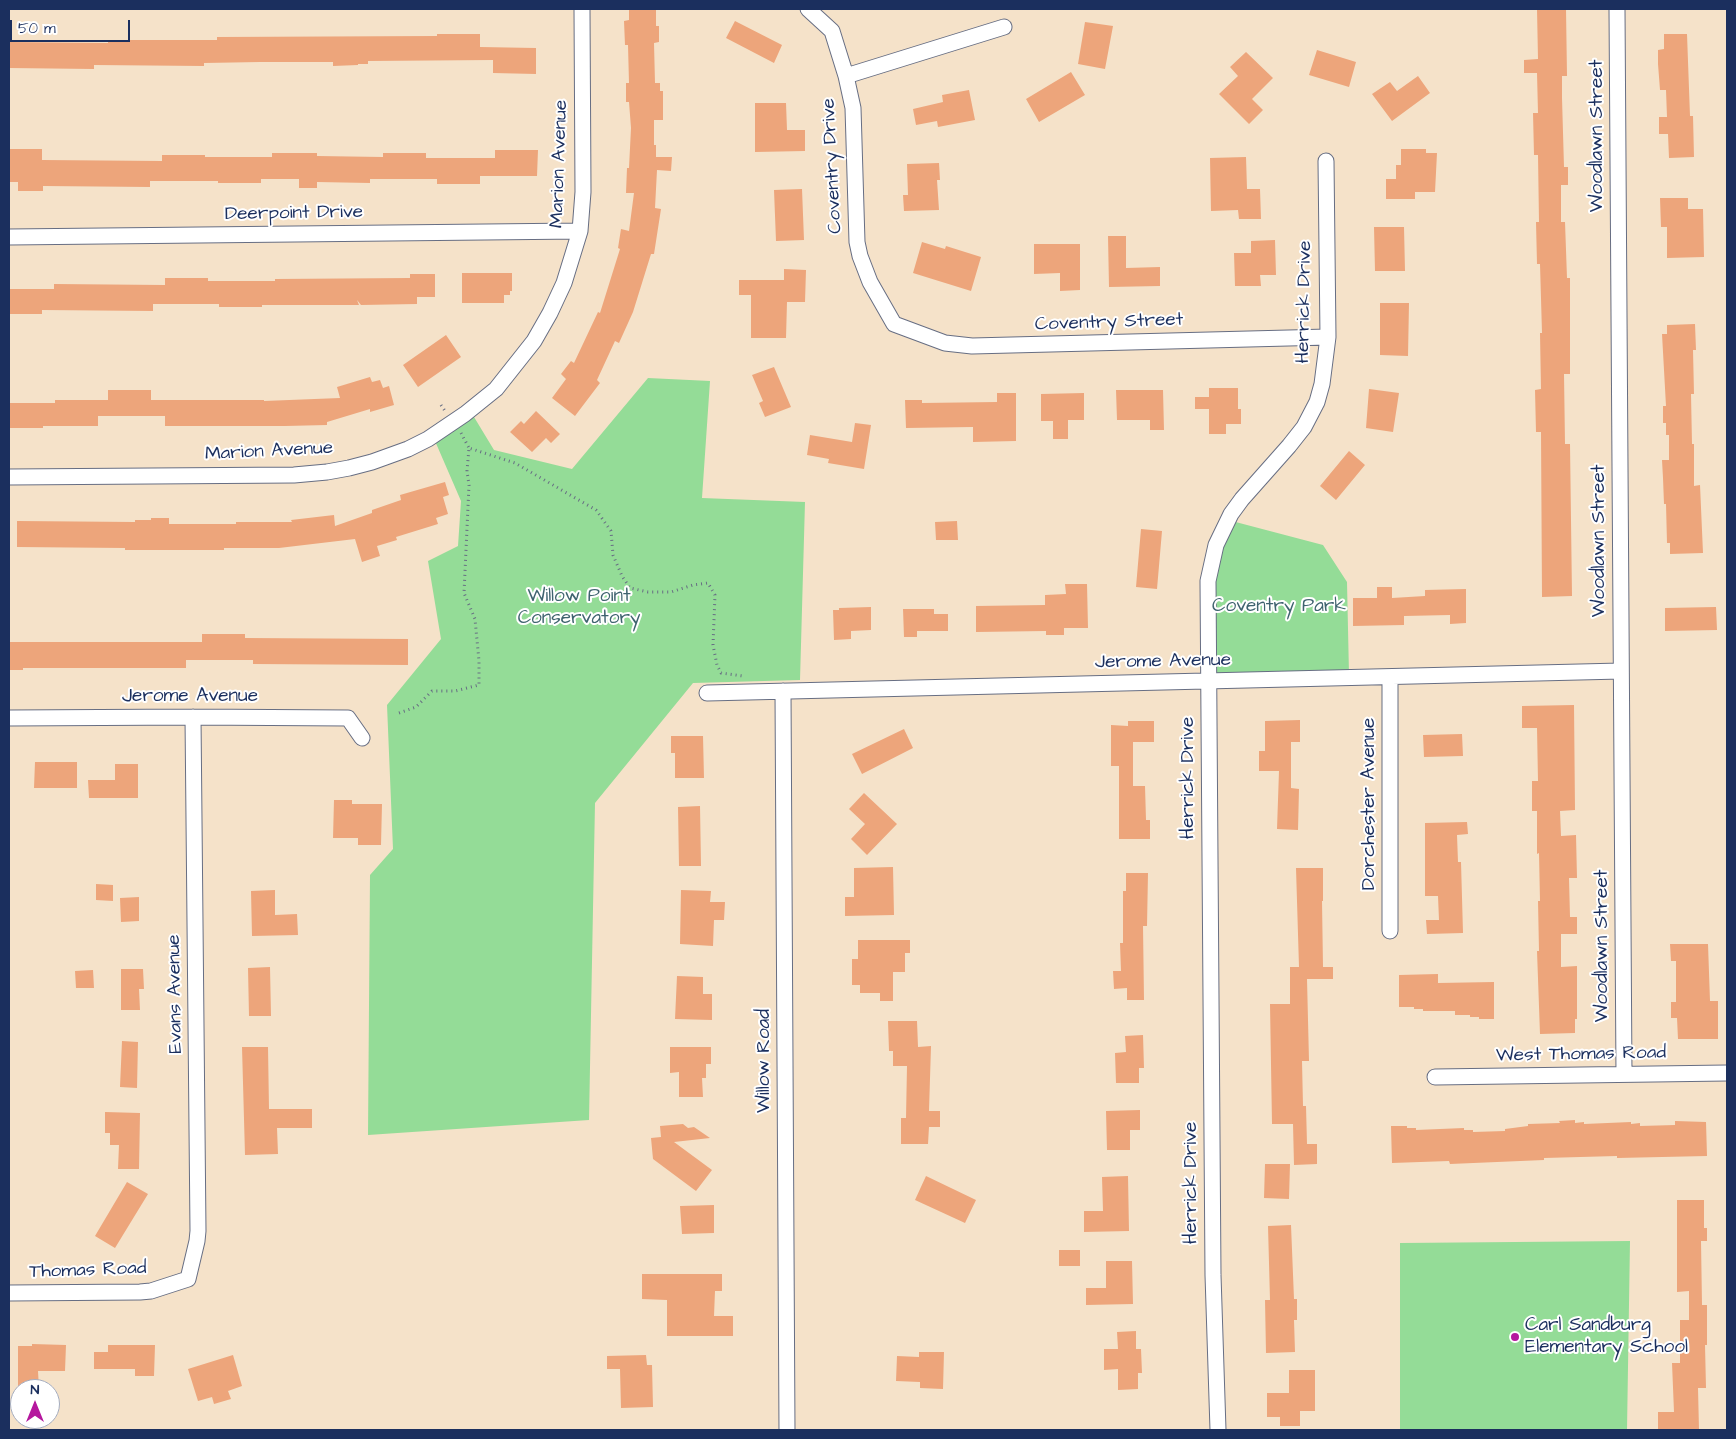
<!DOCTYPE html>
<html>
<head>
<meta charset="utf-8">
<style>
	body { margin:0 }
	#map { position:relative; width:1736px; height:1439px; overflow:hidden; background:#f5e2c9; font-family:"Architects Daughter",sans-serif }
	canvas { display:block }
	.frame { position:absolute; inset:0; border:10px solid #1b2f5e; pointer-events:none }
	.north { position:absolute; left:10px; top:1379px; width:50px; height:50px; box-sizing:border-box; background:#fff; border:1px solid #a4acbf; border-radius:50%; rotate:0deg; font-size:14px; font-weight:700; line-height:20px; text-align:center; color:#1b2f5e }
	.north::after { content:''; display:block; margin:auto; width:18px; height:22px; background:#b5179e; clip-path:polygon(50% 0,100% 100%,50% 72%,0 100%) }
	.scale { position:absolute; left:10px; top:20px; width:120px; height:22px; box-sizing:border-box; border:2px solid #1b2f5e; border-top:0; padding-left:6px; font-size:15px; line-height:18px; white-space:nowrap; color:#1b2f5e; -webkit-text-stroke:4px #fff; paint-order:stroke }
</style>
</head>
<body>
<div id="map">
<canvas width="1736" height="1439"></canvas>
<div class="frame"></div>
<div class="north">N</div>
<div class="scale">50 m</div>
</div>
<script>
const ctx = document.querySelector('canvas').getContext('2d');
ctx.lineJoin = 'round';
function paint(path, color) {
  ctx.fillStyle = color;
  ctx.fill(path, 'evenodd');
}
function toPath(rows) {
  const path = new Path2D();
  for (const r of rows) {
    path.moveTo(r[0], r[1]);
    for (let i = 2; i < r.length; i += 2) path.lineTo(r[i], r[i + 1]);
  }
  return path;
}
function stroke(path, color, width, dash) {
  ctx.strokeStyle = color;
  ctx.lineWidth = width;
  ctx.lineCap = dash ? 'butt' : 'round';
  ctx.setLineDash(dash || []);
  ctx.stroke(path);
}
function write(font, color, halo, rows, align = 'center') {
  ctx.font = font + ' "Architects Daughter",sans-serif';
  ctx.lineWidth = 4;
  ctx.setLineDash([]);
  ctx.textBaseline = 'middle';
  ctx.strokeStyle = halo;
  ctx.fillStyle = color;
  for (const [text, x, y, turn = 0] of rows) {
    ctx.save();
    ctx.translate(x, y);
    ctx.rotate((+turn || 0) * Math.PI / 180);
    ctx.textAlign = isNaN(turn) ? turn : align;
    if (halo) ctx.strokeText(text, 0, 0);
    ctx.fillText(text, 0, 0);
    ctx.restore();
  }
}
paint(toPath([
	[648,378,710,381,702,498,805,502,800,680,693,683,595,803,589,1120,368,1135,370,875,393,849,387,705,441,639,428,561,458,546,461,501,435,441,474,417,494,450,572,469],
	[1228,520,1323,545,1347,582,1349,675,1211,677,1211,594],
	[1630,1241,1627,1430,1400,1430,1400,1243]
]), '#94dc97');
paint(toPath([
	[629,9,656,9,656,26,659,26,659,42,654,43,655,83,660,83,660,91,663,91,663,120,654,120,654,145,656,145,656,157,672,157,671,171,657,170,655,208,661,209,654,254,651,254,633,312,619,343,615,341,597,380,600,383,575,416,552,398,566,379,561,374,571,361,574,363,598,312,600,313,620,249,618,248,621,229,629,231,634,193,626,193,627,168,629,168,631,128,629,102,626,102,626,83,629,83,628,45,625,45,624,21,629,20],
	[1537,9,1566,9,1567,76,1562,76,1562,98,1564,167,1568,167,1568,185,1561,185,1561,222,1565,222,1567,278,1570,278,1570,374,1564,374,1565,444,1570,444,1572,596,1542,597,1541,432,1536,432,1535,390,1541,389,1540,333,1542,333,1540,264,1537,264,1536,222,1539,222,1538,155,1534,155,1533,113,1538,113,1537,73,1524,73,1524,60,1538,59],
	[735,21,782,45,774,63,726,38],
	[1085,22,1113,26,1105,69,1078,64],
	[437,34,480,34,480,47,536,48,536,74,493,73,493,60,368,61,368,64,358,64,358,65,333,66,333,62,260,62,204,63,204,66,94,65,94,69,9,68,9,42,108,43,108,40,217,40,217,37,437,36],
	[1664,34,1687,34,1690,116,1693,116,1694,157,1669,158,1668,134,1659,134,1659,117,1667,117,1666,90,1660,90,1658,64,1658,50,1664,49],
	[1317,50,1356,62,1349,87,1309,75],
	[1246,52,1273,78,1252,99,1263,110,1249,124,1219,94,1238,76,1230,67],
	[1071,72,1085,95,1039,122,1026,99],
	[1418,76,1430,93,1392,121,1372,94,1390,82,1397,91],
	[969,90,975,120,938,127,937,121,916,125,913,109,943,102,942,95],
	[755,103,786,103,787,130,805,130,805,151,755,152],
	[9,149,42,149,42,160,162,161,162,155,205,155,205,157,272,157,272,153,317,153,317,156,383,157,383,153,426,153,426,158,495,158,495,150,538,150,537,176,480,176,480,184,437,184,437,179,370,179,370,183,317,182,317,188,299,188,299,179,261,179,261,183,218,183,218,181,150,181,150,187,43,186,43,191,18,191,18,182,9,182],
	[1401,149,1426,149,1426,153,1437,153,1435,192,1415,192,1415,199,1386,199,1386,179,1396,179,1396,165,1401,165],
	[1246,157,1247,189,1260,189,1261,219,1239,219,1238,210,1211,211,1210,158],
	[939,163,940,180,937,180,939,210,904,211,903,195,908,195,907,164],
	[802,189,804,240,776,241,774,190],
	[1660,198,1688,198,1688,209,1703,209,1704,257,1667,258,1667,227,1661,227],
	[1374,227,1404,227,1405,271,1375,271],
	[1108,236,1126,236,1126,268,1160,267,1160,286,1109,287],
	[1275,240,1276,275,1260,275,1261,286,1235,286,1234,253,1251,253,1251,241],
	[922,242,945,249,946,246,981,257,971,291,913,273],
	[1034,244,1080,244,1080,290,1060,291,1060,273,1034,274],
	[784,269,806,270,805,302,787,302,786,338,751,338,751,295,739,295,739,280,784,280],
	[462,273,512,273,512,291,510,291,510,295,504,295,504,303,462,303],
	[410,274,435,274,435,297,417,297,417,304,361,305,357,300,359,305,262,305,262,307,219,307,219,304,153,304,153,311,42,310,42,314,9,314,9,289,54,289,54,284,165,285,165,278,208,278,208,281,275,281,275,279,410,278],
	[1380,303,1409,303,1408,356,1380,355],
	[1695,324,1696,350,1693,350,1694,394,1691,394,1692,444,1694,444,1694,486,1700,485,1703,553,1670,554,1670,543,1667,543,1666,504,1664,504,1663,478,1662,460,1669,460,1669,435,1666,435,1666,423,1663,423,1663,406,1666,406,1662,334,1667,334,1667,325],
	[446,335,461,357,418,387,403,365],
	[774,367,791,407,765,417,759,403,763,401,752,375],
	[370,377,372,382,380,380,383,388,389,386,394,405,370,412,370,409,327,422,327,425,285,426,165,426,165,416,98,416,98,426,43,426,43,428,9,428,9,403,55,403,55,400,108,400,108,390,151,390,151,400,264,400,264,401,340,398,337,387],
	[1209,388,1238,388,1238,409,1241,409,1241,424,1226,424,1226,434,1209,434,1209,409,1195,409,1195,397,1209,397],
	[1369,389,1399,393,1393,432,1366,428],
	[1116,390,1163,390,1164,430,1150,430,1150,420,1117,420],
	[997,393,1016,393,1016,441,973,442,973,427,906,428,905,400,922,400,922,403,997,402],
	[1084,393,1084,420,1068,420,1068,439,1053,439,1053,421,1041,421,1041,394],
	[536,411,560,434,551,443,546,438,532,452,510,432,521,421,524,424],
	[855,423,871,425,864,469,828,463,829,459,807,455,810,435,852,442],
	[1349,451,1365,465,1336,500,1320,486],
	[445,482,449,495,443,497,448,514,436,518,438,524,396,537,397,540,377,546,380,556,362,562,355,539,279,548,224,548,224,550,125,550,125,548,17,547,17,521,135,522,135,520,151,520,151,518,169,518,169,524,236,524,236,522,292,522,291,520,334,515,335,526,372,513,372,510,401,500,400,495],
	[957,521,958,540,936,540,935,522],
	[1141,529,1162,531,1157,589,1136,587],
	[1065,584,1087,584,1088,628,1064,628,1064,635,1046,635,1046,631,976,632,976,606,1045,605,1045,595,1066,594],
	[1377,587,1392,587,1392,598,1425,596,1425,590,1466,589,1466,623,1450,624,1450,615,1404,616,1404,625,1353,626,1353,598,1377,598],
	[871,607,871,630,851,631,851,639,834,640,833,610,839,610,839,608],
	[1716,607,1717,630,1665,631,1665,608],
	[903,609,934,609,934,614,948,614,948,631,917,631,917,637,904,637],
	[202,634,245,634,245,638,408,639,408,665,253,664,253,660,186,660,186,668,23,668,23,670,9,670,9,642,202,642],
	[1574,705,1575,810,1560,811,1561,836,1576,835,1577,878,1569,878,1570,917,1577,917,1577,934,1561,934,1561,967,1577,966,1577,1019,1575,1019,1575,1033,1540,1034,1537,951,1539,951,1538,901,1540,901,1539,853,1537,854,1537,811,1532,811,1532,781,1538,781,1537,728,1522,728,1522,706],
	[1300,720,1300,742,1291,742,1291,788,1299,789,1298,830,1277,829,1279,771,1259,771,1259,751,1265,751,1265,721],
	[1128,721,1154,721,1154,742,1133,742,1133,786,1145,786,1146,820,1150,820,1150,839,1119,839,1119,766,1111,766,1111,725,1128,726],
	[904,729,913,748,862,774,852,754],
	[1462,734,1463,756,1424,757,1423,735],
	[671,736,703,736,704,778,675,778,675,753,671,753],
	[35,762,77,762,77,788,34,788],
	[115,764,138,764,138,798,89,798,88,780,115,780],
	[864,793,897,824,867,855,851,839,865,824,849,809],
	[334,800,352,800,352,804,382,804,381,845,358,845,358,838,333,838],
	[700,806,701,866,679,866,678,807],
	[1467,822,1468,834,1457,835,1458,862,1461,862,1463,933,1427,934,1426,920,1439,920,1438,896,1425,896,1425,823],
	[893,867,894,915,845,916,845,897,854,897,854,868],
	[1296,868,1323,868,1323,901,1322,901,1323,967,1333,967,1333,979,1307,979,1309,1061,1302,1061,1303,1106,1306,1106,1307,1144,1317,1144,1317,1164,1294,1165,1293,1124,1272,1124,1270,1004,1290,1004,1290,967,1299,967],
	[1126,873,1148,873,1147,926,1143,926,1144,1000,1127,1000,1127,988,1114,989,1113,971,1121,971,1120,943,1123,943,1123,891,1126,891],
	[96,884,113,885,113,901,96,900],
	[275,890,275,915,297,914,298,935,252,936,251,891],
	[681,890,711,891,710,902,725,902,724,920,714,920,713,946,680,944],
	[139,897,139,921,121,922,120,898],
	[858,940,910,940,910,953,905,953,905,972,893,972,893,1001,880,1001,880,993,860,993,860,985,852,985,852,959,858,959],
	[1670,944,1708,944,1710,1001,1718,1001,1718,1039,1678,1039,1677,1018,1671,1018,1671,1002,1676,1002,1676,961,1671,961],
	[270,967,271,1016,249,1016,248,968],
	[121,969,143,969,144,989,139,989,140,1010,121,1010],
	[93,970,94,988,76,988,75,971],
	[1438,974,1438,983,1494,982,1494,1019,1479,1019,1479,1017,1470,1017,1470,1015,1455,1015,1455,1011,1423,1011,1423,1009,1414,1009,1414,1007,1399,1007,1399,975],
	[677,976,703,977,703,994,712,994,712,1020,675,1019],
	[888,1021,917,1021,918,1047,931,1046,929,1111,940,1111,940,1127,929,1127,928,1144,901,1144,901,1118,906,1118,907,1066,893,1066,893,1051,889,1051],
	[1143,1035,1144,1068,1139,1068,1139,1083,1116,1083,1115,1053,1126,1052,1125,1036],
	[122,1041,138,1042,137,1088,120,1087],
	[242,1047,268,1047,269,1109,312,1109,312,1128,277,1128,278,1154,245,1155],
	[670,1047,711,1047,711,1064,706,1064,706,1078,702,1078,703,1097,679,1097,679,1072,670,1073],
	[1140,1110,1140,1130,1130,1130,1130,1150,1107,1150,1106,1111],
	[105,1112,140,1113,139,1169,118,1169,119,1145,110,1145,110,1133,105,1133],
	[1575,1120,1575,1123,1584,1122,1584,1124,1631,1122,1631,1124,1640,1123,1640,1126,1675,1125,1675,1121,1706,1122,1707,1156,1617,1158,1617,1156,1544,1158,1544,1160,1450,1164,1449,1161,1392,1163,1391,1126,1407,1126,1407,1128,1416,1128,1416,1130,1464,1128,1464,1130,1473,1130,1473,1132,1505,1131,1505,1129,1528,1126,1528,1124,1560,1123,1559,1121],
	[683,1124,688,1128,694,1127,710,1138,674,1142,712,1170,696,1191,653,1159,651,1138,661,1137,660,1126],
	[1265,1164,1290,1164,1289,1199,1264,1198],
	[926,1176,976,1200,965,1223,915,1200],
	[1128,1176,1129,1231,1084,1232,1084,1211,1103,1211,1102,1177],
	[127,1182,148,1194,115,1248,95,1236],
	[1677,1200,1704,1200,1704,1228,1707,1228,1707,1241,1701,1241,1702,1305,1707,1305,1707,1345,1705,1345,1706,1388,1698,1388,1699,1430,1658,1429,1658,1412,1674,1412,1672,1363,1680,1363,1680,1320,1689,1320,1689,1291,1677,1292],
	[714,1205,714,1233,682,1234,680,1206],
	[1291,1225,1294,1299,1297,1299,1297,1320,1294,1320,1295,1352,1266,1353,1265,1300,1270,1300,1268,1226],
	[1059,1250,1080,1250,1080,1266,1059,1266],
	[1106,1261,1132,1261,1133,1304,1086,1305,1086,1288,1106,1288],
	[642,1274,722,1274,722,1291,715,1291,714,1316,733,1316,733,1336,667,1336,667,1300,642,1299],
	[1136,1331,1136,1349,1141,1349,1142,1373,1138,1373,1138,1389,1118,1390,1118,1369,1104,1370,1104,1349,1118,1349,1117,1332],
	[32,1344,66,1345,65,1371,38,1371,39,1389,18,1389,18,1346,32,1346],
	[108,1345,155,1345,154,1376,135,1376,135,1369,94,1369,94,1352,108,1352],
	[919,1352,944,1352,943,1389,920,1388,920,1382,896,1381,897,1356,919,1357],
	[233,1355,242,1386,228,1391,231,1399,214,1404,212,1397,198,1401,188,1369],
	[646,1355,647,1365,652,1365,653,1407,621,1408,620,1369,607,1369,607,1356],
	[1289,1370,1315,1370,1315,1411,1300,1411,1300,1426,1280,1426,1280,1417,1267,1417,1267,1393,1289,1393]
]), '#eda57b');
const minor = toPath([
	[808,9,832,31,846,76,853,108,857,242,860,256,870,282,894,324,945,343,972,346,1328,337],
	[1617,9,1624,1074],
	[846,76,1004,27],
	[9,237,580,231],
	[9,477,294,475,327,472,349,468,372,462,408,449,428,439,465,414,496,389,534,341,550,313,564,283,580,231,583,192,582,9],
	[1390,677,1390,931],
	[783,691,787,1430],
	[707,693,1621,671],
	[9,718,193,717,348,718,362,738],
	[1435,1077,1727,1073],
	[9,1293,140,1292,151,1291,188,1279,197,1241,198,1231,193,717],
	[1218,1430,1213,1275,1208,581,1216,545,1231,514,1242,499,1289,446,1304,427,1317,402,1322,384,1328,337,1326,161]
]);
stroke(minor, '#676e83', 17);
stroke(toPath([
	[441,405,445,411],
	[461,433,469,448],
	[399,713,416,707,432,691,455,691,479,685,479,661,475,619,464,593,469,485,467,471,469,448,515,463,596,510,611,531,613,555,622,576,630,588,648,592,671,592,693,585,708,583,715,595,713,645,717,665,721,673,743,676]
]), '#676e83', 3, [1, 4]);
stroke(minor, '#fff', 15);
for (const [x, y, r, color] of [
	[1515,1337,5,"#b5179e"]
]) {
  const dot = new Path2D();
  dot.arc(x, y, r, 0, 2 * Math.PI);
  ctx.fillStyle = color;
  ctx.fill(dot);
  stroke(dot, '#fff', 2);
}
write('19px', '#1b2f5e', '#fff', [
	["Woodlawn Street",1598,136,-90],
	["Marion Avenue",560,164,-88],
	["Coventry Drive",833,166,-93],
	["Deerpoint Drive",294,214,-1],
	["Herrick Drive",1305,302,-89],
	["Coventry Street",1109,323,-2],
	["Marion Avenue",269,452,-3],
	["Woodlawn Street",1600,541,-90],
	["Jerome Avenue",1163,662,-1],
	["Jerome Avenue",190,697],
	["Herrick Drive",1189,778,-90],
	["Dorchester Avenue",1370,804,-90],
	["Woodlawn Street",1603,946,-90],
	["Evans Avenue",176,994,-91],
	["West Thomas Road",1581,1055,-1],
	["Willow Road",765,1061,-90],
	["Herrick Drive",1192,1183,-90],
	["Thomas Road",88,1271,-2]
]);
write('19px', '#3f636f', '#fff', [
	["Willow Point",579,597],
	["Conservatory",579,619],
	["Coventry Park",1279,607]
]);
write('19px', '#1b2f5e', '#fff', [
	["Carl Sandburg",1525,1326],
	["Elementary School",1525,1348]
], 'left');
</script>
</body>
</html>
